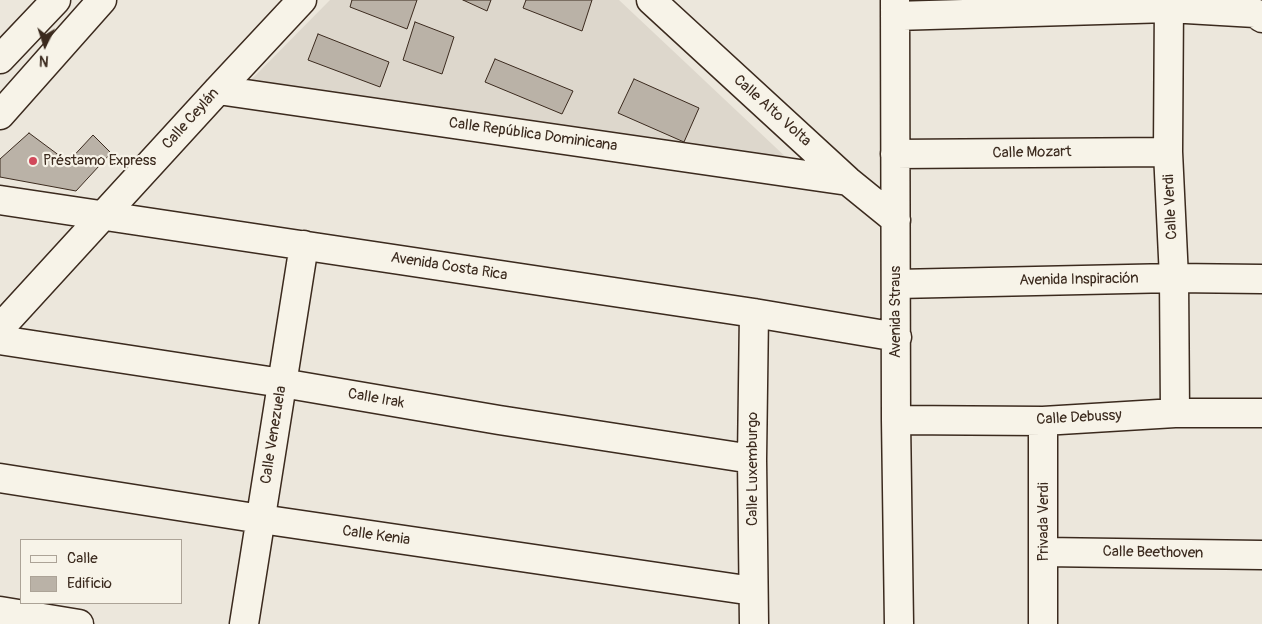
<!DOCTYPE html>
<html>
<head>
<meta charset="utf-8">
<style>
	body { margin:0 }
	#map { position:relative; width:1262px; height:624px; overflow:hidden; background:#ece7dc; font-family:Pangolin,sans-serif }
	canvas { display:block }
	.legend { position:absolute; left:20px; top:539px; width:162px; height:65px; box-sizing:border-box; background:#f7f3e8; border:1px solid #aca397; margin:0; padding:6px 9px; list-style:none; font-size:15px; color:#3b2a1e }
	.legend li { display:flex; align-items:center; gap:10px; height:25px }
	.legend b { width:25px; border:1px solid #aca397 }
	.north { position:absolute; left:20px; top:20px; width:50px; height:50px; -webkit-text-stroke:4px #f7f3e8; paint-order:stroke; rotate:184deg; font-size:14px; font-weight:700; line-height:20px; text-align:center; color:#3b2a1e }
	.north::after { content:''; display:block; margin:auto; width:18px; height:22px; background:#3b2a1e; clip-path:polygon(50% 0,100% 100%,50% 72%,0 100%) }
</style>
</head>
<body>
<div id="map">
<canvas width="1262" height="624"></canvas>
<ul class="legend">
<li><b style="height:6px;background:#f7f3e8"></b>Calle</li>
<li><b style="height:14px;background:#bab2a7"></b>Edificio</li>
</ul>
<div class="north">N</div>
</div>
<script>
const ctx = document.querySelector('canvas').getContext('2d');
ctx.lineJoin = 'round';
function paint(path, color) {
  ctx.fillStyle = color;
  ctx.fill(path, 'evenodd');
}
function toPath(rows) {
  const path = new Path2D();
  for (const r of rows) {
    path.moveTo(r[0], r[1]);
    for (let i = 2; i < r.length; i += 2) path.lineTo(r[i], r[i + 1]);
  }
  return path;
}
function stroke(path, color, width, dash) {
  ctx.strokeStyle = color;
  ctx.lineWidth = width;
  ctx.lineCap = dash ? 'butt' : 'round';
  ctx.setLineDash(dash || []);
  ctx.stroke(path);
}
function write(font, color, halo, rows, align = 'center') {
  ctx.font = font + ' Pangolin,sans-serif';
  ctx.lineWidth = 4.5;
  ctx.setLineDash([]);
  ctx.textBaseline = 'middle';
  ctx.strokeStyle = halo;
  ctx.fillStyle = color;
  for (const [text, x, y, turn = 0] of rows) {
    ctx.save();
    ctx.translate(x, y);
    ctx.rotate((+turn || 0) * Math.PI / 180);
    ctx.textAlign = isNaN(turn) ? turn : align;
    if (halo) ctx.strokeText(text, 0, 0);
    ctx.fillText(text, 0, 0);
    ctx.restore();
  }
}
paint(toPath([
	[330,0,619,0,790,161,244,87]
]), '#ddd7cc');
const building = toPath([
	[352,0,417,0,407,29,350,7,352,0],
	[463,0,491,0,487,11,463,0],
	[526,0,592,0,582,31,523,8,526,0],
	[415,22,454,37,442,74,403,60,415,22],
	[318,34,389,62,380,87,308,60,318,34],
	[495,59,573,91,562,114,485,82,495,59],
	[634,79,699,108,684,142,618,113,634,79],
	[29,133,68,162,93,135,111,153,76,191,0,177,0,159,29,133]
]);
paint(building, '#bab2a7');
stroke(building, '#3b2a1e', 1);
const minor = toPath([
	[651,0,848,181,896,220],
	[895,0,896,420,899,624],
	[1169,0,1168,152,1174,278,1175,413],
	[895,16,1169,8,1255,13,1262,18],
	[218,90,848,181],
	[895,154,1168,152],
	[0,200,754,313,897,337],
	[897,284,1174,278,1262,279],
	[0,328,218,90,302,0],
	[0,340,282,383,499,420,752,459],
	[896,420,1043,421,1175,413,1262,413],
	[1043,421,1043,624],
	[0,478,261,519,753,591],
	[1044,552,1262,555],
	[0,611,79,624],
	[244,624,304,245],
	[754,624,752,459,754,313]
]);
const major = toPath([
	[0,59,56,0],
	[0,115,102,0]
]);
stroke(minor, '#3b2a1e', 31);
stroke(major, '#3b2a1e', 31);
stroke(minor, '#f7f3e8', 28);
stroke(major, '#f7f3e8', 28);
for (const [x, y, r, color] of [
	[33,161,5,"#d1495b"]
]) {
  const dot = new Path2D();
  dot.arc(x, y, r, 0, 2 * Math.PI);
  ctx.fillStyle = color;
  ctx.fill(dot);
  stroke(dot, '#f7f3e8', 2);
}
write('15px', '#3b2a1e', '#f7f3e8', [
	["Calle Alto Volta",772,111,42],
	["Calle Ceylán",191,119,-48],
	["Calle República Dominicana",533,135,8],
	["Calle Mozart",1032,153,-1],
	["Calle Verdi",1171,207,-93],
	["Avenida Costa Rica",449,267,9],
	["Avenida Inspiración",1079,280,-1],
	["Avenida Straus",896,312,-90],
	["Calle Irak",376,399,10],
	["Calle Debussy",1079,418,-3],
	["Calle Venezuela",274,435,-81],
	["Calle Luxemburgo",753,469,-90],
	["Privada Verdi",1044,522,-90],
	["Calle Kenia",376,536,8],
	["Calle Beethoven",1153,553,1]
]);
write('15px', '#3b2a1e', '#f7f3e8', [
	["Préstamo Express",43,161]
], 'left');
</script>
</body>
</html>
